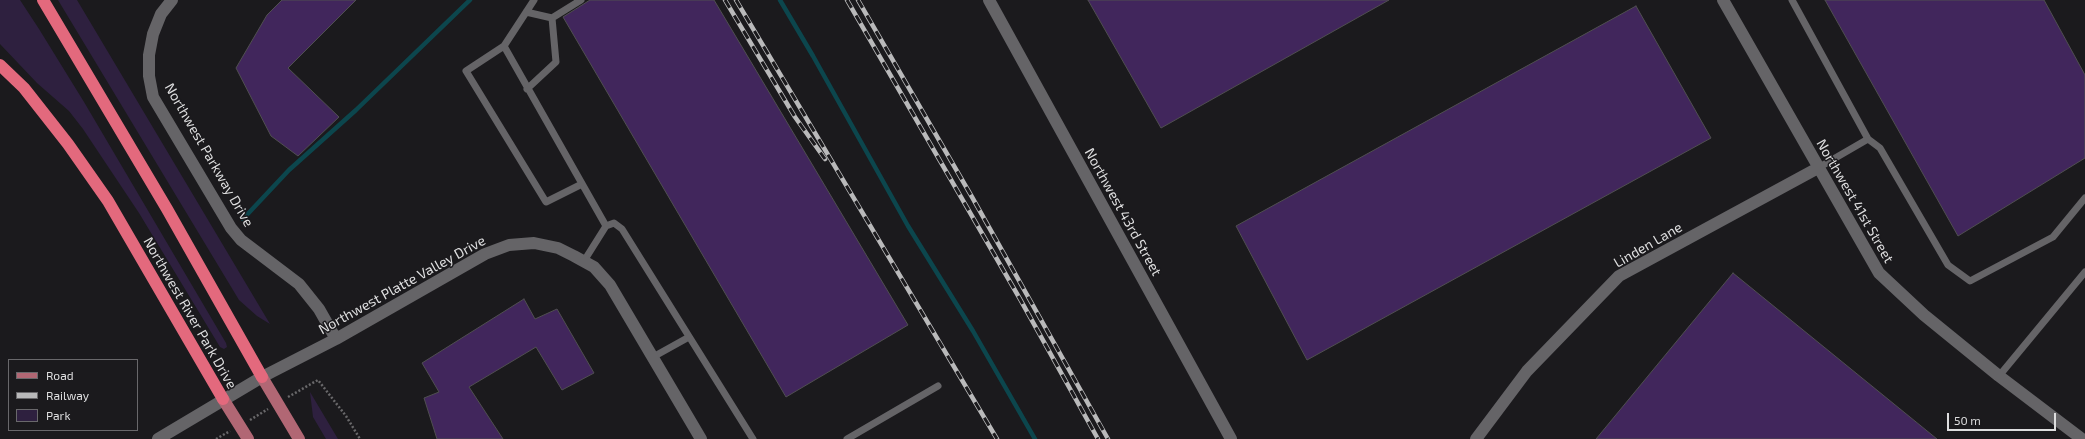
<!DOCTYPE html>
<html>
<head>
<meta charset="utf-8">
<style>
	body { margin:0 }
	#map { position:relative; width:2085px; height:439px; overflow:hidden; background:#1b1a1d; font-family:"Exo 2",sans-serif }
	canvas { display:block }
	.legend { position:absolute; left:8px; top:359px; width:130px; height:72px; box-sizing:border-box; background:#1b1a1d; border:1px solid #69686b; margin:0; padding:5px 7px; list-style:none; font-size:12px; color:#dededf }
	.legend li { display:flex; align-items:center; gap:8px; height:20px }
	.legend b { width:20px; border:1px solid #69686b }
	.scale { position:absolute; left:1947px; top:413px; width:109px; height:18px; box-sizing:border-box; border:2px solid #dededf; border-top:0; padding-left:5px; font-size:12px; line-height:14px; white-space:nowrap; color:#dededf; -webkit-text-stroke:3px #1b1a1d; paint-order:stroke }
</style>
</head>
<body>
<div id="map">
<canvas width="2085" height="439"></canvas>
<ul class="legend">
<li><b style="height:5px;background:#b16774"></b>Road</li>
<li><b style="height:5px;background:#b9b9ba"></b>Railway</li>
<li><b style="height:11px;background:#2e203f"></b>Park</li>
</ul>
<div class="scale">50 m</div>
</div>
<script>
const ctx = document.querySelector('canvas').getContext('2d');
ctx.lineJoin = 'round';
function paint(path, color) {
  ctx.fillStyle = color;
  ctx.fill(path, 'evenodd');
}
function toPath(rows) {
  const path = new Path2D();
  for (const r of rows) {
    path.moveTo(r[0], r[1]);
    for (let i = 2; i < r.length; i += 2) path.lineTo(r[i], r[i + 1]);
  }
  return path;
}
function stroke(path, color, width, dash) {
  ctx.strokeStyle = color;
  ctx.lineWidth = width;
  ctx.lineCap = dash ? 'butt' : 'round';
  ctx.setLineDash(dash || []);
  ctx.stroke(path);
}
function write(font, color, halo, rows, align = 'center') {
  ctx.font = font + ' "Exo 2",sans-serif';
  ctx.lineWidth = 3;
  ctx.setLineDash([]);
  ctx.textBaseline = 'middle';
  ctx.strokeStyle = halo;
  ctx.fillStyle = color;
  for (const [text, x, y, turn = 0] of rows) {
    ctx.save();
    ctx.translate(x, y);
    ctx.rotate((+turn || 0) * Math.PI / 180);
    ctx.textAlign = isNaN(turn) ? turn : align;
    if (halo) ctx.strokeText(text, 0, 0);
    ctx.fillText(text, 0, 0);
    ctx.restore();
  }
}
paint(toPath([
	[0,0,20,0,39,29,84,102,226,343,227,347,224,349,220,347,139,213,83,129,69,111,37,83,0,44],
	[58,0,77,0,270,324,257,316,239,300],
	[310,392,338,439,326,439,313,417]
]), '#2e203f');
stroke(toPath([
	[780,0,813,56,908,226,973,331,1035,439],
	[243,219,289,170,356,110,470,0]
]), '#0c464d', 4.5);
const building = toPath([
	[282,0,356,0,288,68,339,117,298,156,271,136,236,68,267,15,282,0],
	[590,0,714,0,908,325,786,397,563,17,590,0],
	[1088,0,1389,0,1161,128,1088,0],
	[1825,0,2044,0,2085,75,2085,158,1958,236,1825,0],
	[1636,6,1711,138,1307,360,1236,226,1636,6],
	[1733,273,1937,439,1596,439,1733,273],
	[524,299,535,319,557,309,594,373,562,390,536,347,469,387,503,439,437,439,424,398,439,392,422,363,524,299]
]);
paint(building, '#41265c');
stroke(building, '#504f51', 1);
stroke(toPath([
	[288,397,318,380,346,416,360,439],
	[250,420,268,409],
	[216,439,230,431]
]), '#69686a', 2.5, [2, 2]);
stroke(toPath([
	[534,0,504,46,606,226],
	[1792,0,1868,139,1818,168],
	[526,12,552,18],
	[504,46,466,71,546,202,582,184],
	[527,89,556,62,552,18,581,0],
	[1868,139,1880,148,1948,265,1970,281,2053,237,2085,198],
	[584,261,606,226,614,223,622,229,753,439],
	[653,357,689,337],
	[1999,376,2085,272],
	[847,439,938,386]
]), '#656467', 7);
stroke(toPath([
	[172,0,161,14,153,34,149,55,149,76,153,97,231,228,241,240,299,284,319,309,336,339],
	[989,0,1231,439],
	[1723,0,1879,273,1924,315,1999,376,2082,439],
	[262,377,336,339,485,254,509,245,534,243,558,248,574,256,594,267,610,285,701,439],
	[1476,439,1527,371,1619,276,1818,168]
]), '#656467', 12);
stroke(toPath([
	[158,439,262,377]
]), '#656467', 12);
stroke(toPath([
	[262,377,299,439],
	[223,399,248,439]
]), '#b16774', 12);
stroke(toPath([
	[43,0,167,209,262,377],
	[0,65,24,88,68,144,108,201,223,399]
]), '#e3697d', 12);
const rail = toPath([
	[725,0,795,117,825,159],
	[736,0,997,439],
	[847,0,1020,299,1098,439],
	[858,0,972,197,1108,439]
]);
stroke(rail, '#b9b9ba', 4.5);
stroke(rail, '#1b1a1d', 3, [9]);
write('14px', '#dededf', '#1b1a1d', [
	["Northwest Parkway Drive",209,155,60],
	["Northwest 41st Street",1855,201,60],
	["Northwest 43rd Street",1123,212,61],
	["Linden Lane",1648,245,-30],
	["Northwest Platte Valley Drive",402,285,-29],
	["Northwest River Park Drive",190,313,60]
]);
</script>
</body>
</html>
